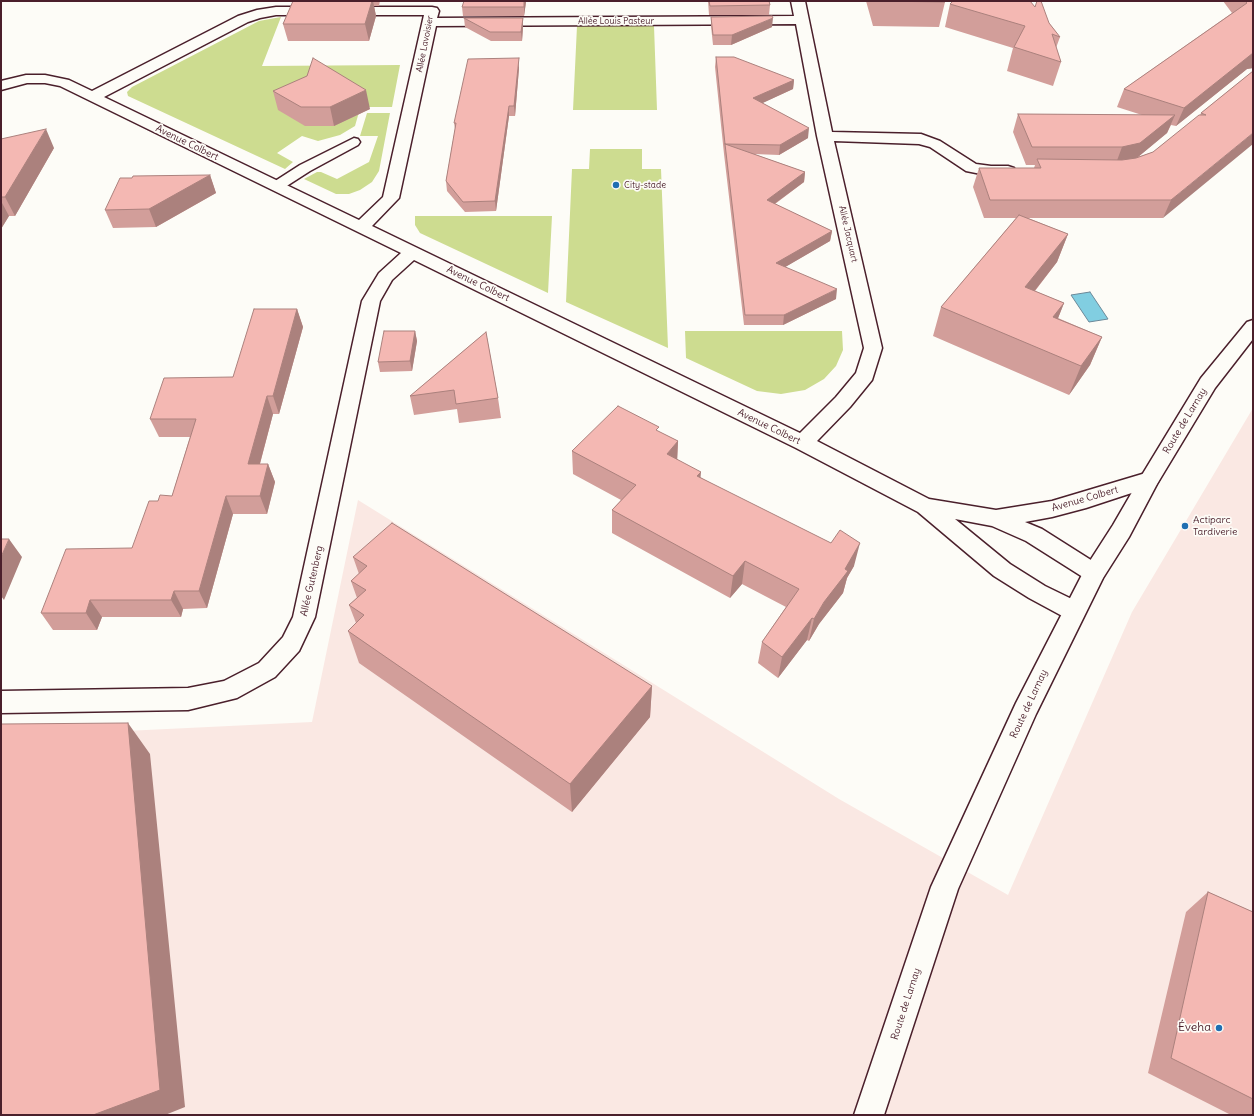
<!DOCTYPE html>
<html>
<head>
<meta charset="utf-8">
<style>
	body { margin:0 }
	#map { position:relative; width:1254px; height:1116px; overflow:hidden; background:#fdfcf7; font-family:Delius,sans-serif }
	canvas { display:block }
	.frame { position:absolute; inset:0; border:2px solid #4a1f2b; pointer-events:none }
</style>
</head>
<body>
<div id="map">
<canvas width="1254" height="1116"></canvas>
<div class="frame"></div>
</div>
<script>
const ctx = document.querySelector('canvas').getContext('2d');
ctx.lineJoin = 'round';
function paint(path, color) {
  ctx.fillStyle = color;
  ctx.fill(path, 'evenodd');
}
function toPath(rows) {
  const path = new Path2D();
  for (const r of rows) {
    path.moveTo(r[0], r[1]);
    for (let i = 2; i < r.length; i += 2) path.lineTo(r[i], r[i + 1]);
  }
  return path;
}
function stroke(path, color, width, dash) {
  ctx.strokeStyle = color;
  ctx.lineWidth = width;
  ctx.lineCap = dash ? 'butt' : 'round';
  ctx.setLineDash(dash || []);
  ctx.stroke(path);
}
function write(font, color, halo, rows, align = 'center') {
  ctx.font = font + ' Delius,sans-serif';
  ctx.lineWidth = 3.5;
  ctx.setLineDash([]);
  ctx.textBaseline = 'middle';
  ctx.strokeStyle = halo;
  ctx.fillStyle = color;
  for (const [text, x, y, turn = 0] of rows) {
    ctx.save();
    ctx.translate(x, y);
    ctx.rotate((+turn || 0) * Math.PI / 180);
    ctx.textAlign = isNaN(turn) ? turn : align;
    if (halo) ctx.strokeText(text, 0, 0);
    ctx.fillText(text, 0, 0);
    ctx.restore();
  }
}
paint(toPath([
	[1253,408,1253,1115,1,1115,1,737,312,722,358,500,839,799,1008,895,1132,612]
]), '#fae8e3');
paint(toPath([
	[281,17,262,66,400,65,392,107,356,107,359,112,355,126,340,135,318,141,302,136,277,153,293,162,285,169,128,96,127,92,132,87,259,21],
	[577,26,654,26,657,110,573,110],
	[367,113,390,113,379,171,372,182,360,190,349,194,336,194,304,179,317,172,321,172,337,179,369,162,378,136,360,136],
	[590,149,642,149,642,169,661,169,668,348,566,302,572,169,589,169],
	[415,216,552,216,548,293,420,233,415,225],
	[685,331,842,331,843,350,836,366,824,379,805,390,781,394,757,391,686,358]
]), '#cddc90');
const water = toPath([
	[1090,292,1108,319,1089,322,1071,295,1090,292]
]);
paint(water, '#81cee1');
stroke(water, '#6b8898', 1);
const service = toPath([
	[354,138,358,139,360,142,358,145,310,171,282,189,272,189,270,186,272,183,300,165,354,138]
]);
const minor = toPath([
	[791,1,805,1,832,132,921,134,940,141,976,164,991,166,1008,166,1014,168,1016,171,1014,174,1008,176,991,176,966,171,930,147,919,144,834,141,882,348,872,380,850,407,817,441,929,499,996,510,1052,501,1149,472,1156,475,1159,480,1156,485,1086,508,1052,517,1025,522,1042,529,1102,567,1105,573,1102,579,1094,582,1086,579,1026,541,992,526,955,519,1010,564,1045,586,1082,604,1085,611,1082,618,1074,620,1066,618,1029,598,994,576,918,512,796,448,414,260,392,280,380,301,315,617,299,651,275,677,237,698,188,710,1,713,1,691,188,688,224,681,259,663,283,637,293,617,362,301,379,273,401,253,60,86,45,83,27,83,1,90,1,81,26,75,45,75,69,80,92,91,238,16,257,10,276,7,432,7,437,8,439,11,437,18,794,16,791,1],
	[276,15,424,15,383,197,359,220,104,97,248,22,260,18,276,15],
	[796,24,817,136,864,348,856,373,836,397,800,433,372,226,399,198,436,26,796,24]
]);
const tertiary = toPath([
	[1253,320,1253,339,1215,388,1157,484,1129,537,1103,578,1036,714,958,889,884,1115,854,1115,931,887,1016,703,1086,567,1113,525,1142,475,1201,378,1247,322,1253,320]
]);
stroke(service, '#4a1f2b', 3);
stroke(minor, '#4a1f2b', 3);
stroke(tertiary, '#4a1f2b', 3);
paint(service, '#fdfcf7');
paint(minor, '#fdfcf7');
paint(tertiary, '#fdfcf7');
paint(toPath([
	[293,1,380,1,379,6,374,6,376,16,369,41,288,41,283,24],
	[708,1,769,1,770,5,769,15,709,15],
	[866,1,945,1,945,2,939,27,873,26],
	[1223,1,1253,1,1253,68,1247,69,1176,126,1171,125,1167,133,1138,157,1153,152,1200,115,1201,113,1253,71,1163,218,1028,218,1068,234,1057,262,1035,291,1064,303,1058,318,1102,337,1090,365,1069,395,933,336,941,307,1016,218,984,218,973,187,979,168,1034,168,1035,165,1026,165,1013,132,1018,114,1142,115,1117,107,1124,89,1232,13],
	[526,2,524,16,463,16,462,7],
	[950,4,1049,23,1060,37,1056,48,1061,62,1053,86,1007,71,1013,48,945,27],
	[711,17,772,27,731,45,713,45,711,26],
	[464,18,523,18,523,27,522,41,491,41,465,27],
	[716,57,794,80,793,89,762,103,808,138,779,155,754,154,805,172,804,182,775,204,832,231,830,241,785,267,836,299,783,325,744,325,724,154,715,67],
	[519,68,515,116,509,116,496,211,465,212,447,191,446,181,455,129,454,123],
	[273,91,370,109,334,126,305,126,278,110],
	[1,139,54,148,15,216,9,216,1,229],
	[210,175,216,193,156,227,113,228,105,210],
	[297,309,303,327,279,414,273,414,260,464,268,464,275,482,267,514,233,514,207,608,183,609,181,617,102,617,97,630,53,630,41,613,132,548,158,501,172,496,190,437,159,437,150,419,233,377],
	[415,331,417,341,412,371,380,372,378,362],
	[486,332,498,398,501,418,459,423,457,409,414,415,410,396],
	[659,432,678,441,677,459,700,477,854,566,847,578,843,593,819,624,809,641,807,640,778,678,758,663,762,642,786,607,742,584,730,598,612,533,612,510,621,500,573,474,572,451],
	[353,557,652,686,650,717,572,812,359,663,348,631,356,623,349,605,357,598,351,581,359,574],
	[1208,892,1253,912,1253,1115,1231,1115,1148,1073,1186,912]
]), '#d29e9a');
paint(toPath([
	[372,1,373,1,376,16,369,41,365,24],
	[524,1,528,1,526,2,524,16],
	[523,18,523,27,522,41,521,32],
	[773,18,772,27,731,45,732,35],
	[1253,53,1253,68,1247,69,1176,126,1184,108],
	[519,58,519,68,515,116,514,106],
	[794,80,793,89,752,108,753,98],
	[366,90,370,109,334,126,330,107],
	[509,106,509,116,496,211,495,201],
	[1175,115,1167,133,1132,162,1115,166,1122,147],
	[809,128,808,138,779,155,780,145],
	[46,129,54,148,15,216,5,197],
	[1253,133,1253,144,1163,218,1171,200],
	[805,172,804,182,766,210,767,200],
	[210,175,216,193,156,227,149,209],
	[1,201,9,216,1,229],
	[832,231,830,241,775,273,776,263],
	[1068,234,1057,262,1015,316,1025,287],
	[837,289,836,299,783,325,784,315],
	[1064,303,1053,331,1053,317],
	[297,309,303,327,279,414,273,396],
	[415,331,417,341,412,371,410,361],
	[1102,337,1090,365,1069,395,1081,366],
	[267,396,273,414,255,482,248,464],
	[678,441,677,465,667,454],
	[268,464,275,482,267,514,260,496],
	[701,472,699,495,697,476],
	[226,496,233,514,207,608,199,591],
	[9,539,22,557,4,600,1,596,1,557],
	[860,543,854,566,847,578,843,593,819,624,809,641,814,619],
	[745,561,742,584,730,598,733,576],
	[174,591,183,609,181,617,171,600],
	[90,600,102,617,97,630,86,613],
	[812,618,807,640,778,678,782,657],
	[652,686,650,717,572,812,570,784],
	[128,723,150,754,185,1107,165,1115,93,1115]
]), '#ab817d');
const building = toPath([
	[293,1,372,1,365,24,283,24,293,1],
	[464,1,524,1,524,7,462,7,464,1],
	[709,1,769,1,770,5,710,6,709,1],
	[878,1,945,1,945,2,878,1],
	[953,1,1030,1,1035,7,1037,1,1041,1,1049,23,1060,37,1052,34,1061,62,1014,47,1025,26,950,4,953,1],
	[1245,1,1253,1,1253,53,1184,108,1124,89,1247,3,1245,1],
	[772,16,773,18,732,35,713,35,711,17,772,16],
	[464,18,523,18,521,32,490,32,464,18],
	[716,57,734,57,794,80,753,98,809,128,780,145,725,144,716,57],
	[313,58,366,90,330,107,301,107,273,91,307,76,313,58],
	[519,58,514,106,509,106,495,201,463,202,446,181,456,123,454,123,468,59,519,58],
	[1253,71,1253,133,1171,200,990,200,979,168,1041,168,1037,159,1122,160,1136,158,1153,152,1199,115,1206,115,1201,113,1253,71],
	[1018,114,1175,115,1140,143,1122,147,1032,147,1018,114],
	[46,129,5,197,1,197,1,139,46,129],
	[725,144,805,172,767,200,832,231,776,263,837,289,784,315,745,315,725,144],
	[210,175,149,209,105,210,120,178,132,178,133,176,210,175],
	[1019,215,1068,234,1025,287,1064,303,1053,317,1102,337,1081,366,941,307,1019,215],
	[254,309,297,309,273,396,267,396,248,464,268,464,260,496,226,496,199,591,174,591,171,600,90,600,86,613,41,613,66,549,132,548,149,501,158,501,160,495,172,496,196,419,150,419,164,378,233,377,254,309],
	[384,331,415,331,410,361,378,362,384,331],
	[486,332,498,398,456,404,454,390,410,396,486,332],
	[618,406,659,427,656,430,678,441,667,454,701,472,697,476,831,543,840,530,860,543,845,569,848,571,824,602,814,619,812,618,782,657,762,642,799,589,745,561,733,576,612,510,636,485,572,451,618,406],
	[392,523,652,686,570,784,348,631,364,615,349,605,366,590,351,581,367,566,353,557,392,523],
	[1,539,9,539,1,557,1,539],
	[128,723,160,1090,93,1115,1,1115,1,724,128,723],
	[1208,892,1253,912,1253,1099,1171,1058,1208,892]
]);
paint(building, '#f4b8b3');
stroke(building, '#ab817d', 1);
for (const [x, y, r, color] of [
	[616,185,4,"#1f6fb2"],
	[1185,526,4,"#1f6fb2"],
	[1219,1028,4,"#1f6fb2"]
]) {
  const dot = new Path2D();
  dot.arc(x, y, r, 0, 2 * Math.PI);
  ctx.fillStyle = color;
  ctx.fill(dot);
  stroke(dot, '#fdfcf7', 1.5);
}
write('9px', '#4a1f2b', '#fdfcf7', [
	["Allée Louis Pasteur",616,21],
	["Allée Lavoisier",425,44,-79],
	["Allée Jacquart",848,234,77]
]);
write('9px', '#4a1f2b', '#fdfcf7', [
	["City-stade",624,185]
], 'left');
write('10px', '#4a1f2b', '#fdfcf7', [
	["Avenue Colbert",187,143,26],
	["Avenue Colbert",478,284,26],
	["Route de Larnay",1185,421,-59],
	["Avenue Colbert",769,427,26],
	["Avenue Colbert",1085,499,-16],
	["Allée Gutenberg",312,581,-77],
	["Route de Larnay",1029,704,-65],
	["Route de Larnay",906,1004,-72]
]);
write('10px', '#4a1f2b', '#fdfcf7', [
	["Actiparc",1193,520],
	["Tardiverie",1193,532]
], 'left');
write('12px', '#4a1f2b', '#fdfcf7', [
	["Éveha",1211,1028]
], 'right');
</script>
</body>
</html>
